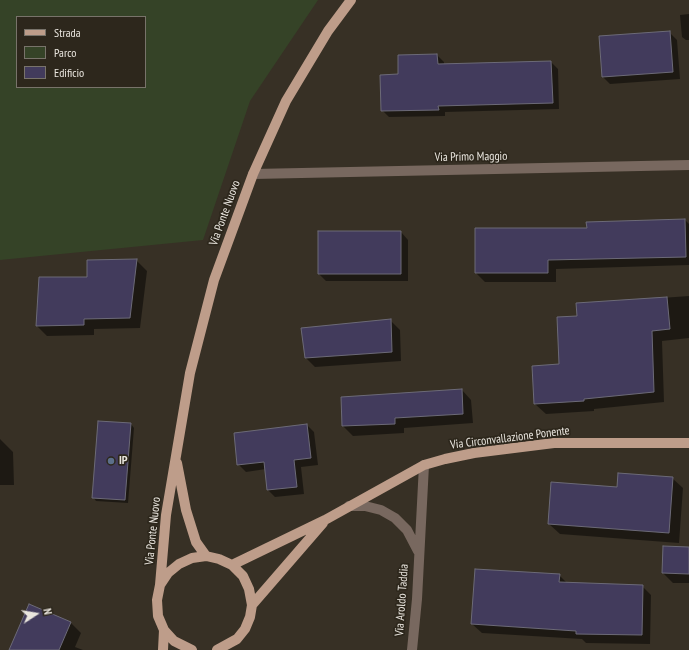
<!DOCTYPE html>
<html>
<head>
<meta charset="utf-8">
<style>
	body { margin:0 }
	#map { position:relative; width:689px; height:650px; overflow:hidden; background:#373025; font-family:"PT Sans Narrow",sans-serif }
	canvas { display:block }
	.legend { position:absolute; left:16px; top:16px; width:130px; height:72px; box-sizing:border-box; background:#2d271c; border:1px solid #78736a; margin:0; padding:5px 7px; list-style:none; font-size:12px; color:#e9e5de }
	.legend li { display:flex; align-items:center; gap:8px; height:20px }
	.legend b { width:20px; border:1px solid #78736a }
	.north { position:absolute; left:16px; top:594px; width:40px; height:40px; -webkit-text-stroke:3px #2d271c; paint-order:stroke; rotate:78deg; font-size:11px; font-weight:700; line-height:16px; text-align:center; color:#e9e5de }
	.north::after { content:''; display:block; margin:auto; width:14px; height:18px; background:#e9e5de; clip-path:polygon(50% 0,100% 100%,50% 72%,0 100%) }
</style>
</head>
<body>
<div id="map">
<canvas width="689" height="650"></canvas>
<ul class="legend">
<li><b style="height:5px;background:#be9d8a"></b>Strada</li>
<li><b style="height:11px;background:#354327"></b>Parco</li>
<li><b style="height:11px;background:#423b5c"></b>Edificio</li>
</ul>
<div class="north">N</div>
</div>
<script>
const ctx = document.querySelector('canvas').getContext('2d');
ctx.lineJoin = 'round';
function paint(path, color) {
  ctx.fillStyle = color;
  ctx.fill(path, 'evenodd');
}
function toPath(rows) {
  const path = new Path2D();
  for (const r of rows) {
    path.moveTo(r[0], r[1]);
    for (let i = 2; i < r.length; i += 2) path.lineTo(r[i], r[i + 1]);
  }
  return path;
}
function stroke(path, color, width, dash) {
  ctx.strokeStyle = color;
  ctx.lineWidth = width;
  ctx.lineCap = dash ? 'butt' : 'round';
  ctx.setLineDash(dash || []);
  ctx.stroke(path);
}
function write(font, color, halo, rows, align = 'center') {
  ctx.font = font + ' "PT Sans Narrow",sans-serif';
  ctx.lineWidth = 3.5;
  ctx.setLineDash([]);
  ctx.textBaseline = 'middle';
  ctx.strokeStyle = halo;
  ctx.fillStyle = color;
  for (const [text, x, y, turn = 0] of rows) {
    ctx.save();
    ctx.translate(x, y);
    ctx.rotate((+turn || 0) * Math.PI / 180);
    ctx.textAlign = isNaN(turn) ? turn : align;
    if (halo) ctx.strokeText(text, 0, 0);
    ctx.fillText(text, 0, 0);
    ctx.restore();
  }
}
paint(toPath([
	[0,0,318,0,250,101,203,240,0,260],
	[17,17,145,17,145,87,17,87]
]), '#354327');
paint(toPath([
	[689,14,689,40,686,40,682,37,680,15],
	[670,33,677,40,680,79,610,84,603,77],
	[437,55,444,62,444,65,551,62,558,69,559,109,445,112,445,116,389,117,382,110,399,75],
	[685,220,689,224,689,265,556,269,556,282,485,282,476,273,588,229],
	[319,232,401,232,408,240,408,281,326,281,319,274],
	[136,260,147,271,140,328,94,329,94,335,47,336,37,326,88,278],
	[689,296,689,338,662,341,664,402,594,409,594,411,546,414,535,404,560,365,578,317,577,304],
	[390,320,400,330,401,361,315,367,306,358],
	[462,390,471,400,473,423,404,428,404,433,353,436,343,426],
	[131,424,134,428,128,503,96,501,93,497],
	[307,425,314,432,318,465,301,467,304,494,275,497,268,490,266,469,246,472,238,464],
	[0,439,13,452,14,485,0,485],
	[672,478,683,488,679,543,560,534,549,524,617,488],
	[689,548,689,583,673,583,663,573],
	[559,575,568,584,642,586,651,595,650,644,586,643,582,639,482,633,472,624],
	[29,605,71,623,81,633,75,647,83,650,11,650]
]), '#0007');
const building = toPath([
	[670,31,673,72,602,77,599,36,670,31],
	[437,54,438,64,551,61,553,103,438,106,439,110,381,111,380,75,398,74,398,55,437,54],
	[685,219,686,257,548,260,548,273,475,273,475,228,587,228,586,222,685,219],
	[318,231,401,231,401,274,318,274,318,231],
	[137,259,130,318,84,319,84,325,36,326,39,277,87,277,87,260,137,259],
	[667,297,670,329,652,331,654,392,584,399,584,401,534,404,532,366,559,364,557,317,577,316,576,303,667,297],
	[391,319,392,352,305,358,301,328,391,319],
	[462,389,463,414,395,418,395,424,342,426,341,397,462,389],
	[98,421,131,423,125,500,92,498,98,421],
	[307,424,311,458,294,460,297,487,267,490,264,462,237,465,234,433,307,424],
	[618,473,673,477,669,533,548,524,551,482,617,487,618,473],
	[663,546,689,547,689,574,662,573,663,546],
	[475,569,560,574,559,582,643,585,642,635,576,634,576,631,471,624,475,569],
	[29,604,71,622,59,650,9,650,29,604]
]);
paint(building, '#423b5c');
stroke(building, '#6c6a77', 1);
stroke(toPath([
	[253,174,689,165],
	[349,506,365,506,381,510,395,518,407,530,418,551],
	[412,650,417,599,424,465]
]), '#78685f', 10);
stroke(toPath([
	[177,463,186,510,196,542,206,556],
	[232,565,325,520,424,465,445,459,474,453,554,443,689,443],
	[160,585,166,515,190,373,214,280,253,174,286,101,328,31,351,0],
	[252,605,323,523],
	[163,650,164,630],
	[192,650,174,641,164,630,158,616,157,600,160,585,168,573,179,564,192,558,206,556,219,559,232,565,243,576,249,589,252,605,250,617,245,629,237,639,217,650]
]), '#be9d8a', 10);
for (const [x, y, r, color] of [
	[111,461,4,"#5c6f8a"]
]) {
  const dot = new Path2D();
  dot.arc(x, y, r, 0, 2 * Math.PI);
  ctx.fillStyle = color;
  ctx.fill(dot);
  stroke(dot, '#2d271c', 1.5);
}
write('12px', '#e9e5de', '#2d271c', [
	["Via Primo Maggio",471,157,-1],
	["Via Ponte Nuovo",225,213,-70],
	["Via Circonvallazione Ponente",510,438,-7],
	["Via Ponte Nuovo",153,531,-84],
	["Via Aroldo Taddia",402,600,-86]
]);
write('bold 12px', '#e9e5de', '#2d271c', [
	["IP",119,461]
], 'left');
</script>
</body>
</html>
